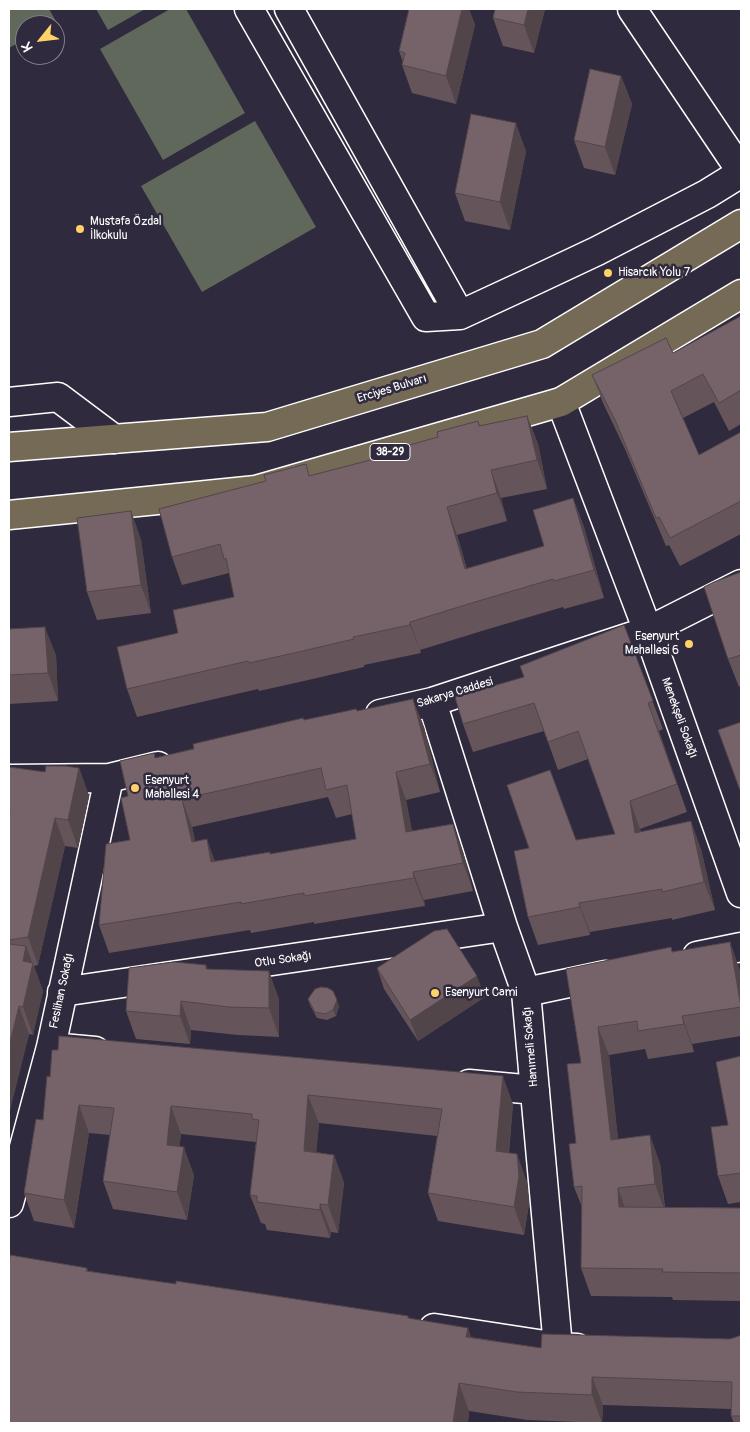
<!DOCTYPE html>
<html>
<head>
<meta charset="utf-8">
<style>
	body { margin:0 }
	#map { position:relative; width:750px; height:1432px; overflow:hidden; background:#2f2a3d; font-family:Pangolin,sans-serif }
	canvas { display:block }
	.frame { position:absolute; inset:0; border:10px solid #fff; pointer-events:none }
	.north { position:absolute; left:15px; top:15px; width:50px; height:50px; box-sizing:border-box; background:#2f2a3d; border:1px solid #827f8b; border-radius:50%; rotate:241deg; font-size:14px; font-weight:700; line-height:20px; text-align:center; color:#fff }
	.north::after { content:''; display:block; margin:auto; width:18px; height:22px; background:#ffd166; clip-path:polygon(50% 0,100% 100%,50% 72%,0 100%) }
</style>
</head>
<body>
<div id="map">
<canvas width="750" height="1432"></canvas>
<div class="frame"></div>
<div class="north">K</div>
</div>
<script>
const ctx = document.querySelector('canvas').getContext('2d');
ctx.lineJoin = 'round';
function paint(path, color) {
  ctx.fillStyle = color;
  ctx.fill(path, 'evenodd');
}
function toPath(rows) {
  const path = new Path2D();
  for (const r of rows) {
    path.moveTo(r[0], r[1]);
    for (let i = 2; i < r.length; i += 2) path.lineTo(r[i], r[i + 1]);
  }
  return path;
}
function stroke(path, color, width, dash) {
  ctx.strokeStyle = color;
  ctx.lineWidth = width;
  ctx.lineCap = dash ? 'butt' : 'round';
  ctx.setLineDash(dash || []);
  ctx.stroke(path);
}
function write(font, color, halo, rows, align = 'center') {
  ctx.font = font + ' Pangolin,sans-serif';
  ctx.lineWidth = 5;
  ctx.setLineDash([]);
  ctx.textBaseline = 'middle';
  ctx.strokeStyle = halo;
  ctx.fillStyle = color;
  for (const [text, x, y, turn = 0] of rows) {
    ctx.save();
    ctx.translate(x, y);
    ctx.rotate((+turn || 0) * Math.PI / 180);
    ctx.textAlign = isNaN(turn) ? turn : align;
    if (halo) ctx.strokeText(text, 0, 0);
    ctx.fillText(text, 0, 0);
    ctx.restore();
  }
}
paint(toPath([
	[9,9,49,9,57,23,52,25,25,25,25,39,9,48],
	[96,9,145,9,108,30],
	[170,9,186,9,245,113,163,160,100,49],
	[255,121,316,227,202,292,141,186]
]), '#5f685b');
const street = toPath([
	[249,9,426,317,460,315,529,283,597,251,707,194,741,173],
	[289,9,460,315],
	[632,9,741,171],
	[9,402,58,397,114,439],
	[561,402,648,631,741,893],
	[432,702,503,927,526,992,558,1347],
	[380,714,432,702,648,631,741,584],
	[9,779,109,778,158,766],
	[697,956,741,947],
	[62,992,503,927],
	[526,992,606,975],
	[51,1047,95,1051],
	[469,1084,535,1090],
	[9,1203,51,1047,109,778],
	[434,1328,558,1347,577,1348]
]);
const highway = toPath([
	[9,447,267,427,542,344,741,224],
	[9,515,256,490,561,402,741,294]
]);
stroke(street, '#fff', 31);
stroke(highway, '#fff', 31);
stroke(street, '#2f2a3d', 28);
stroke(highway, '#756a55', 28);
paint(toPath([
	[462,9,469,9,475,25,456,104,412,93,402,65,403,62,399,51],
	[545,9,534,53,503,46,493,18],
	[621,76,632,104,615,175,584,168,574,140],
	[526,151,510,230,465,221,455,193],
	[741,316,741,424,729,431,714,402,683,418,699,455,741,432,741,534,680,566,669,545,666,546,625,449,603,403,592,375,673,353],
	[527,416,538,444,547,489,501,498,507,521,457,535,467,569,544,546,573,498,584,527,604,598,564,609,563,607,485,630,420,650,421,653,364,665,364,667,304,681,259,691,258,689,137,717,127,689,178,633,234,597,229,573,182,585,172,557,310,476,382,457,438,437,478,421,480,426],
	[131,511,141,540,151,613,97,620,87,592],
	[741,572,741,686,739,687,728,659],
	[624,625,663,729,659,731,687,812,640,829,641,832,701,849,715,910,672,920,672,918,590,932,590,935,538,945,528,917,576,840,615,834,588,759,558,770,544,731,473,752,463,724,524,677],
	[9,629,56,655,58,701,9,704],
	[357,711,424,727,440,792,406,800,412,831,463,852,473,891,424,900,425,906,375,914,314,924,314,922,251,933,250,930,109,953,99,925,130,840,128,796,156,758,304,720],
	[328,797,336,818,352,814,356,839,271,854,215,861,195,841,192,827],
	[9,767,45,772,79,768,89,796,78,848,65,846,38,965,34,966,43,991,33,1035,29,1034,9,1114],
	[730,942,740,971,741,975,741,1036,692,1044,694,1052,648,1059,645,1049,609,1055,618,1139,660,1163,665,1207,741,1208,741,1301,673,1300,672,1297,591,1296,581,1268,582,1207,574,1187,576,1143,581,1063,566,969],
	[206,965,207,969,279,999,279,1037,238,1035,191,1030,190,1044,136,1039,126,1011],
	[377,968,485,997,418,1041,384,989],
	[308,999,339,1006,336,1016,327,1020,317,1018,310,1005],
	[741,1056,741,1202,728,1204,718,1176],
	[47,1076,513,1104,509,1153,527,1182,529,1204,524,1235,438,1221,428,1193,437,1136,319,1123,316,1152,334,1155,344,1183,338,1233,331,1232,330,1238,267,1230,265,1224,261,1223,250,1195,256,1142,181,1134,179,1147,194,1175,187,1220,113,1209,103,1181,110,1135,89,1133,74,1228,34,1221,24,1193,43,1120],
	[87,1268,88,1271,176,1284,408,1316,409,1319,471,1337,541,1348,730,1339,739,1336,741,1334,741,1423,734,1423,731,1416,731,1409,603,1405,602,1423,527,1420,469,1411,468,1423,9,1423]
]), '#65555a');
paint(toPath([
	[462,9,469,9,475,25,456,104,446,76],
	[528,9,545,9,534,53,524,25],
	[621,76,632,104,615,175,605,147],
	[516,123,526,151,510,230,500,202],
	[527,416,538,444,547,489,537,460],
	[491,470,501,498,507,521,497,493],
	[573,498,584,527,604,598,594,570],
	[447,507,457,535,475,597,465,569],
	[131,511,141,540,151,613,141,585],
	[410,622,420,650,421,653,410,625],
	[45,627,56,655,58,701,48,673],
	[413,699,424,727,440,792,430,764],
	[79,768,89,796,78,848,68,820],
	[396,772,406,800,417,860,406,832],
	[182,799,192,827,202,870,192,842],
	[630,801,640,829,646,862,635,833],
	[55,818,65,846,38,965,28,937],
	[691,821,701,849,715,910,704,882],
	[453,824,463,852,473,891,463,863],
	[207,839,217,867,211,862],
	[413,872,424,900,425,906,414,878],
	[579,903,590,932,590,935,580,907],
	[730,942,740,971,741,975,741,1009],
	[26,946,43,991,33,1035,23,1007,23,961],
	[269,971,279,999,279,1037,269,1008],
	[477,976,485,997,418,1041,410,1020],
	[337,1000,339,1006,336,1016,333,1010],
	[181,1001,191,1030,190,1044,180,1016],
	[19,1006,29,1034,9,1114,9,1046],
	[682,1016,692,1044,694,1052,684,1024],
	[598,1027,609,1055,621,1168,611,1140],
	[503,1076,513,1104,506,1179,496,1151],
	[308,1095,319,1123,314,1179,304,1151],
	[79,1105,89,1133,74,1228,64,1200],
	[171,1106,181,1134,177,1173,167,1145],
	[650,1135,660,1163,665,1212,655,1184],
	[184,1147,194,1175,187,1220,177,1192],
	[517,1154,527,1182,529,1204,524,1235,514,1207],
	[334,1155,344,1183,338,1233,328,1205],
	[618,1188,628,1216,619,1207],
	[320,1204,331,1232,330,1238,320,1210],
	[468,1328,478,1356,466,1337],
	[592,1377,603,1405,602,1423,592,1395],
	[459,1383,469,1411,468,1423,453,1423]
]), '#52454a');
const building = toPath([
	[409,9,462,9,446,76,402,65,405,53,399,51,409,9],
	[495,9,528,9,524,25,493,18,495,9],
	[590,69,621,76,605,147,574,140,590,69],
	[471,114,516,123,500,202,455,193,471,114],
	[741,316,741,390,719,403,703,374,671,391,699,455,741,432,741,501,670,538,659,517,656,518,615,420,592,375,666,338,673,353,741,316],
	[527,416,537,460,491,470,497,493,447,507,465,569,544,546,533,510,573,498,594,570,554,581,553,579,475,602,410,622,410,625,353,637,354,639,294,653,249,663,248,661,127,689,117,647,178,633,173,610,234,597,226,558,224,559,220,544,172,557,159,509,266,481,264,475,306,464,309,476,382,457,381,453,438,437,437,432,478,421,479,426,527,416],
	[131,511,141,585,87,592,77,518,131,511],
	[741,572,741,655,728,659,704,587,714,582,741,572],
	[624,625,653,701,648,703,677,784,630,801,635,833,691,821,704,882,662,892,662,889,579,903,580,907,528,917,514,851,529,848,507,785,550,770,576,840,615,834,578,731,548,742,534,703,463,724,455,697,524,677,520,666,624,625],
	[45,627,48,673,9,675,9,629,45,627],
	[413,699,430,764,396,772,406,832,453,824,463,863,413,872,414,878,364,886,304,896,304,893,241,904,241,902,99,925,106,844,130,840,121,798,128,796,120,761,154,753,155,758,194,749,193,744,303,718,304,720,356,709,357,711,413,699],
	[321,768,326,790,347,785,356,839,270,854,270,852,211,862,207,839,192,842,182,799,321,768],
	[741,722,741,793,718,730,741,722],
	[46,766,65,766,79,768,68,820,55,818,28,937,9,940,9,815,10,810,9,810,9,767,45,772,46,766],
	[447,929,477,976,410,1020,377,968,434,931,447,929],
	[730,942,741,1007,682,1016,684,1024,638,1031,637,1021,598,1027,611,1140,650,1135,655,1184,618,1188,619,1207,741,1208,741,1273,662,1272,663,1269,581,1268,582,1186,574,1187,569,1144,576,1143,567,1064,581,1063,566,969,671,947,672,952,730,942],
	[9,944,26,946,23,961,33,963,23,1007,19,1006,9,1046,9,944],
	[174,962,206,965,206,969,269,971,269,1008,228,1007,181,1001,180,1016,126,1011,129,968,174,962],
	[321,987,328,988,333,991,337,1000,333,1010,325,1014,315,1012,308,999,315,989,321,987],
	[59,1036,503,1076,496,1151,517,1154,519,1176,514,1207,428,1193,442,1109,308,1095,304,1151,334,1155,328,1205,320,1204,320,1210,257,1202,257,1196,250,1195,259,1120,252,1119,252,1114,171,1106,167,1145,184,1147,177,1192,103,1181,114,1108,79,1105,64,1200,24,1193,36,1119,43,1120,47,1076,50,1077,52,1050,58,1050,59,1036],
	[741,1056,741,1173,718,1176,711,1127,728,1125,716,1062,741,1056],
	[10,1255,87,1268,86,1271,176,1284,176,1281,408,1316,408,1318,468,1328,466,1337,541,1348,542,1334,730,1339,739,1336,741,1334,741,1416,731,1416,732,1382,592,1377,592,1395,517,1392,459,1383,453,1423,9,1423,9,1264,10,1255]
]);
paint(building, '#756369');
stroke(building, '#52454a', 1);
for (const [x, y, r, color] of [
	[80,229,5,"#ffd166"],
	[608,273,5,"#ffd166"],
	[689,644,5,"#ffd166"],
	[135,788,5,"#ffd166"],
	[435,993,5,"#ffd166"]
]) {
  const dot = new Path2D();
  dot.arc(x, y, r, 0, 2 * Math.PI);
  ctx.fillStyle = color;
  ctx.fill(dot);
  stroke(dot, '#2f2a3d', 2);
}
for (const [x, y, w] of [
	[390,452,40]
]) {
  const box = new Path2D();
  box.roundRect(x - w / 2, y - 8.5, w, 17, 4);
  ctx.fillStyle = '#2f2a3d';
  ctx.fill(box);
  stroke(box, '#fff', 1);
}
write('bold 11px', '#fff', null, [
	["38-29",390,452]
]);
write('12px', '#fff', '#2f2a3d', [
	["Mustafa Özdal",90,222],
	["İlkokulu",90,236],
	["Hisarcık Yolu 7",618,273],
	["Esenyurt",679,637,"right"],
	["Mahallesi 6",679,651,"right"],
	["Esenyurt",145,781],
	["Mahallesi 4",145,795],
	["Esenyurt Cami",445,993]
], 'left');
write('12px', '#fff', '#2f2a3d', [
	["Erciyes Bulvarı",392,389,-17],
	["Sakarya Caddesi",455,693,-17],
	["Menekşeli Sokağı",679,718,70],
	["Otlu Sokağı",283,960,-8],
	["Feslihan Sokağı",62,991,-78],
	["Hanımeli Sokağı",531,1047,-95]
]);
</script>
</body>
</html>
